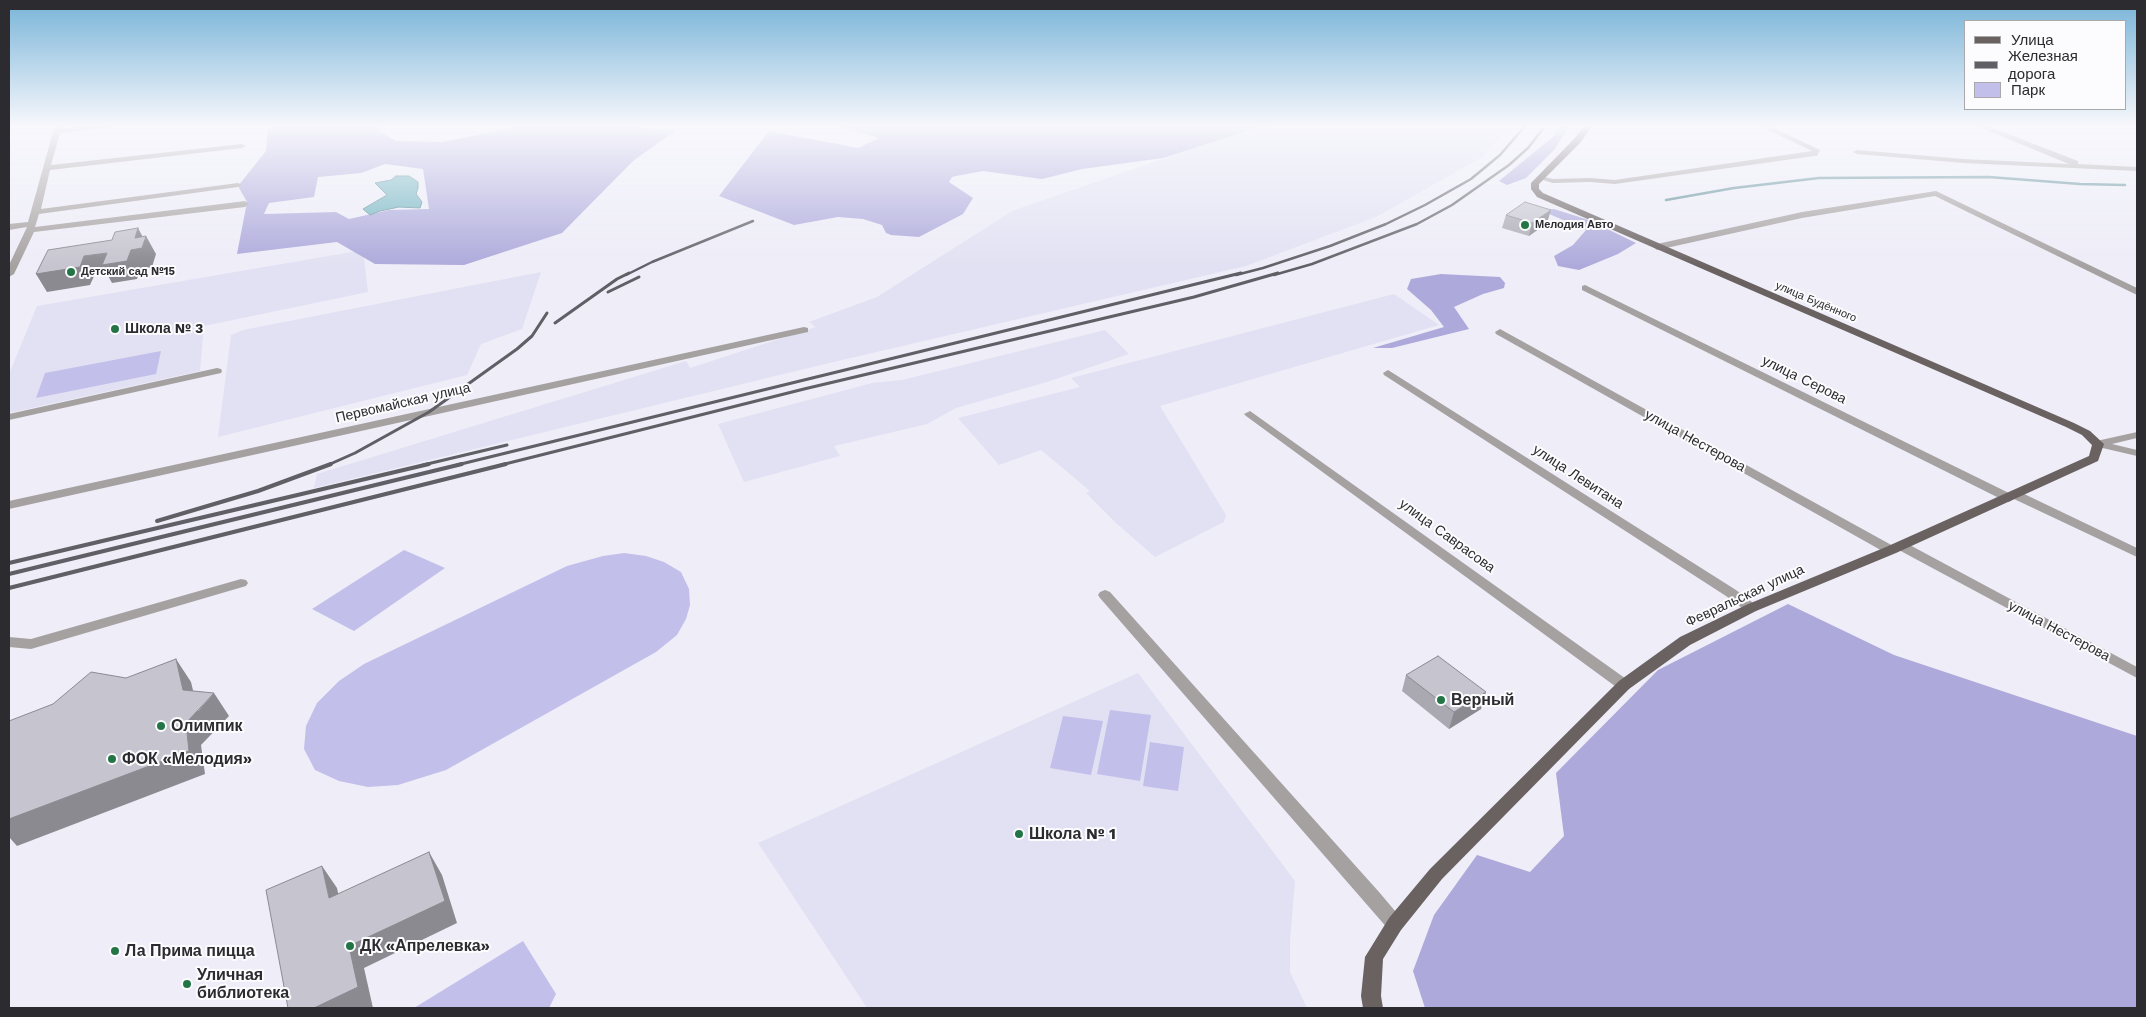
<!DOCTYPE html>
<html>
<head>
<meta charset="utf-8">
<style>
	body { margin:0 }
	#map { position:relative; width:2146px; height:1017px; overflow:hidden; background:#eeedf8; font-family:"Work Sans",sans-serif }
	canvas { display:block }
	.frame { position:absolute; inset:0; border:10px solid #2c2c30; pointer-events:none }
	.legend { position:absolute; left:1964px; top:20px; width:162px; height:90px; box-sizing:border-box; background:#fcfcfe; border:1px solid #a9a9ac; margin:0; padding:6px 9px; list-style:none; font-size:15px; color:#2c2c30 }
	.legend li { display:flex; align-items:center; gap:10px; height:25px }
	.legend b { width:25px; border:1px solid #a9a9ac }
</style>
</head>
<body>
<div id="map">
<canvas width="2146" height="1017"></canvas>
<div class="frame"></div>
<ul class="legend">
<li><b style="height:6px;background:#6a6161"></b>Улица</li>
<li><b style="height:6px;background:#5f5f65"></b>Железная дорога</li>
<li><b style="height:14px;background:#c2bfeb"></b>Парк</li>
</ul>
</div>
<script>
const ctx = document.querySelector('canvas').getContext('2d');
ctx.lineJoin = 'round';
function paint(path, color) {
  ctx.fillStyle = color;
  ctx.fill(path, 'evenodd');
}
function toPath(rows) {
  const path = new Path2D();
  for (const r of rows) {
    path.moveTo(r[0], r[1]);
    for (let i = 2; i < r.length; i += 2) path.lineTo(r[i], r[i + 1]);
  }
  return path;
}
function stroke(path, color, width, dash) {
  ctx.strokeStyle = color;
  ctx.lineWidth = width;
  ctx.lineCap = dash ? 'butt' : 'round';
  ctx.setLineDash(dash || []);
  ctx.stroke(path);
}
function write(font, color, halo, rows, align = 'center') {
  ctx.font = font + ' "Work Sans",sans-serif';
  ctx.lineWidth = 4;
  ctx.setLineDash([]);
  ctx.textBaseline = 'middle';
  ctx.strokeStyle = halo;
  ctx.fillStyle = color;
  for (const [text, x, y, turn = 0] of rows) {
    ctx.save();
    ctx.translate(x, y);
    ctx.rotate((+turn || 0) * Math.PI / 180);
    ctx.textAlign = isNaN(turn) ? turn : align;
    if (halo) ctx.strokeText(text, 0, 0);
    ctx.fillText(text, 0, 0);
    ctx.restore();
  }
}
paint(toPath([
	[1270,125,1510,125,1481,158,1376,217,1246,266,825,364,314,488,317,474,686,361,690,368,816,327,809,322,877,297,1012,211,1246,130],
	[363,250,368,292,204,326,200,371,9,413,9,374,37,306],
	[541,272,522,329,481,344,467,375,218,437,231,335,243,330],
	[1394,294,1439,325,1160,406,1226,515,1224,522,1155,557,1117,524,1086,493,1090,491,1041,450,999,465,958,418,1080,387,1071,378],
	[1105,330,1129,354,1047,382,956,408,927,424,834,446,840,456,744,482,718,424,872,383,902,380],
	[1138,673,1295,881,1290,941,1290,972,1307,1008,867,1008,758,843]
]), '#e2e1f3');
paint(toPath([
	[161,351,156,374,36,398,45,373],
	[404,550,445,568,354,631,312,609],
	[624,553,646,556,664,562,681,572,689,589,690,605,686,619,677,635,656,652,446,770,398,785,368,787,339,781,315,770,304,749,306,726,317,703,339,681,364,664,567,566,603,556],
	[1110,710,1151,715,1140,781,1097,774],
	[1063,716,1103,721,1091,775,1050,768],
	[1150,742,1184,747,1178,791,1143,786],
	[523,941,556,994,549,1008,414,1008]
]), '#c2bfeb');
paint(toPath([
	[268,125,381,125,379,131,396,141,442,142,526,125,609,125,676,130,633,161,562,233,464,265,375,264,337,242,237,254,247,202,238,186,266,151],
	[385,164,423,169,429,209,389,210,349,219,336,212,264,214,269,203,314,197,318,177,361,173],
	[833,125,1266,125,1163,158,1082,169,1042,179,983,171,956,176,952,177,949,182,973,198,963,214,919,237,891,235,886,233,882,225,863,219,838,217,794,225,719,196,769,131,858,148,879,138],
	[1559,125,1570,125,1554,150,1526,178,1507,185,1499,181,1554,136],
	[1554,209,1589,220,1636,243,1618,254,1579,270,1558,266,1554,256,1573,245,1586,230,1547,213,1544,210],
	[1441,274,1500,277,1505,283,1504,288,1483,294,1454,307,1469,329,1392,348,1373,348,1444,327,1431,310,1407,289,1411,279],
	[1788,604,1894,655,2137,736,2137,1008,1425,1008,1413,971,1434,915,1477,855,1530,872,1564,836,1556,773,1658,670]
]), '#ada9db');
const water = toPath([
	[396,176,409,176,418,182,418,188,416,194,422,202,420,208,399,207,380,211,370,215,363,209,387,195,375,183,391,180,396,176]
]);
paint(water, '#70b4c0');
stroke(water, '#5c8b95', 1);
stroke(toPath([
	[1666,200,1734,188,1819,178,1989,177,2080,184,2125,185]
]), '#5c8b95', 2.5);
paint(toPath([
	[55,125,63,125,62,128,117,125,113,127,60,133,51,165,242,144,246,146,242,148,50,170,41,209,238,183,242,185,238,187,39,214,35,227,245,201,249,204,245,207,34,232,14,274,9,277,9,265,27,227,9,230,9,224,28,222,55,125],
	[1758,125,1768,125,1820,150,1817,156,1814,156,1615,184,1590,182,1553,183,1536,178,1540,176,1553,179,1590,178,1615,180,1812,151,1758,125],
	[1974,125,1985,125,2078,161,2078,164,2137,167,2137,171,1964,163,1857,154,1853,152,1857,150,1964,159,2069,164,1974,125],
	[1936,191,2137,288,2137,295,1935,196,1802,218,1657,250,1653,247,1657,244,1802,212,1936,191],
	[1585,285,2011,494,2016,491,2020,492,2137,548,2137,557,2014,499,2009,502,2005,501,1582,290,1582,286,1585,285],
	[804,327,808,328,808,332,9,509,9,501,804,327],
	[1500,329,1895,547,1896,543,1906,543,2137,667,2137,678,1897,549,1896,553,1886,553,1496,334,1495,332,1500,329],
	[217,368,221,369,222,371,221,373,9,420,9,414,217,368],
	[1388,370,1736,590,1756,605,1758,608,1756,611,1746,611,1726,596,1384,375,1383,373,1388,370],
	[1250,411,1629,681,1631,685,1629,689,1624,690,1619,689,1246,416,1244,414,1250,411],
	[2137,432,2137,438,2112,444,2137,450,2137,456,2094,446,2092,444,2101,440,2137,432],
	[241,579,246,580,248,583,246,586,31,649,9,647,9,637,31,639,241,579],
	[1105,590,1110,592,1379,892,1401,918,1404,924,1401,930,1395,932,1389,930,1100,598,1098,595,1100,592,1105,590]
]), '#a6a1a1');
paint(toPath([
	[1585,125,1593,125,1580,143,1539,184,1539,189,1543,193,2074,423,2090,431,2104,444,2098,461,1896,553,1756,611,1690,645,1629,689,1442,879,1401,930,1383,959,1381,996,1383,1008,1363,1008,1361,996,1365,957,1389,918,1430,869,1619,681,1680,637,1746,605,1886,547,2089,456,2092,445,2082,435,2066,427,1537,197,1531,189,1531,183,1574,139,1585,125]
]), '#6a6161');
stroke(toPath([
	[626,275,652,262,753,221],
	[1236,275,1263,268,1330,246,1386,224,1425,205,1471,179,1500,155,1526,125],
	[1274,275,1312,264,1417,224,1452,205,1509,165,1528,148,1546,125]
]), '#5f5f65', 2.5);
stroke(toPath([
	[608,292,639,277],
	[555,323,617,279,629,273],
	[328,465,355,453,429,412,517,349,532,336,547,313],
	[423,465,507,445],
	[457,465,1241,273],
	[501,465,804,389,1194,297,1278,273]
]), '#5f5f65', 3);
stroke(toPath([
	[157,521,258,491,331,464],
	[9,563,429,464],
	[9,574,462,464],
	[9,588,506,464]
]), '#5f5f65', 4);
paint(toPath([
	[1506,215,1547,223,1529,236,1502,228],
	[1406,675,1481,709,1449,729,1402,691]
]), '#aaa9b2');
paint(toPath([
	[1551,210,1547,223,1529,236,1532,223],
	[138,228,145,241,146,236,156,254,152,267,140,269,137,279,112,283,106,272,95,274,90,285,47,292,36,274,84,256,107,253,135,238],
	[176,659,191,682,198,711,214,693,229,716,201,745,205,774,17,846,9,837,9,819,186,723],
	[1486,692,1481,709,1449,729,1454,712],
	[429,852,442,875,457,923,364,968,373,1008,314,1008,349,946],
	[322,866,337,888,344,920,329,898]
]), '#8b8a91');
const building = toPath([
	[1525,202,1551,210,1532,223,1506,215,1525,202],
	[138,228,135,238,146,236,142,248,131,250,127,261,102,265,107,253,84,256,80,267,36,274,48,250,112,240,115,232,138,228],
	[1438,656,1486,692,1454,712,1406,675,1438,656],
	[176,659,183,690,214,693,186,723,189,751,9,819,9,721,53,704,91,672,126,678,176,659],
	[429,852,445,901,349,946,358,987,314,1008,288,1008,266,890,322,866,329,898,429,852]
]);
paint(building, '#c6c5cf');
stroke(building, '#8b8a91', 1);
const sky = ctx.createLinearGradient(0, 0, 0, 267);
sky.addColorStop(0, '#78b4d8');
sky.addColorStop(0.47, '#f7f7fc');
sky.addColorStop(1, '#f7f7fc00');
ctx.fillStyle = sky;
ctx.fillRect(0, 0, 2146, 267);
for (const [x, y, r, color] of [
	[1525,225,5,"#237546"],
	[71,272,5,"#237546"],
	[115,329,5,"#237546"],
	[1441,700,5,"#237546"],
	[161,726,5,"#237546"],
	[112,759,5,"#237546"],
	[1019,834,5,"#237546"],
	[350,946,5,"#237546"],
	[115,951,5,"#237546"],
	[187,984,5,"#237546"]
]) {
  const dot = new Path2D();
  dot.arc(x, y, r, 0, 2 * Math.PI);
  ctx.fillStyle = color;
  ctx.fill(dot);
  stroke(dot, '#fcfcfe', 2);
}
write('bold 11px', '#2c2c30', '#fcfcfe', [
	["Мелодия Авто",1535,225],
	["Детский сад №15",81,272]
], 'left');
write('11px', '#2c2c30', '#fcfcfe', [
	["улица Будённого",1816,302,23]
]);
write('bold 14px', '#2c2c30', '#fcfcfe', [
	["Школа № 3",125,329]
], 'left');
write('14px', '#2c2c30', '#fcfcfe', [
	["улица Серова",1804,380,26],
	["Первомайская улица",403,403,-13],
	["улица Нестерова",1695,441,29],
	["улица Левитана",1578,477,33],
	["улица Саврасова",1447,536,36],
	["Февральская улица",1745,596,-25],
	["улица Нестерова",2059,631,28]
]);
write('bold 16px', '#2c2c30', '#fcfcfe', [
	["Верный",1451,700],
	["Олимпик",171,726],
	["ФОК «Мелодия»",122,759],
	["Школа № 1",1029,834],
	["ДК «Апрелевка»",360,946],
	["Ла Прима пицца",125,951],
	["Уличная",197,975],
	["библиотека",197,993]
], 'left');
</script>
</body>
</html>
